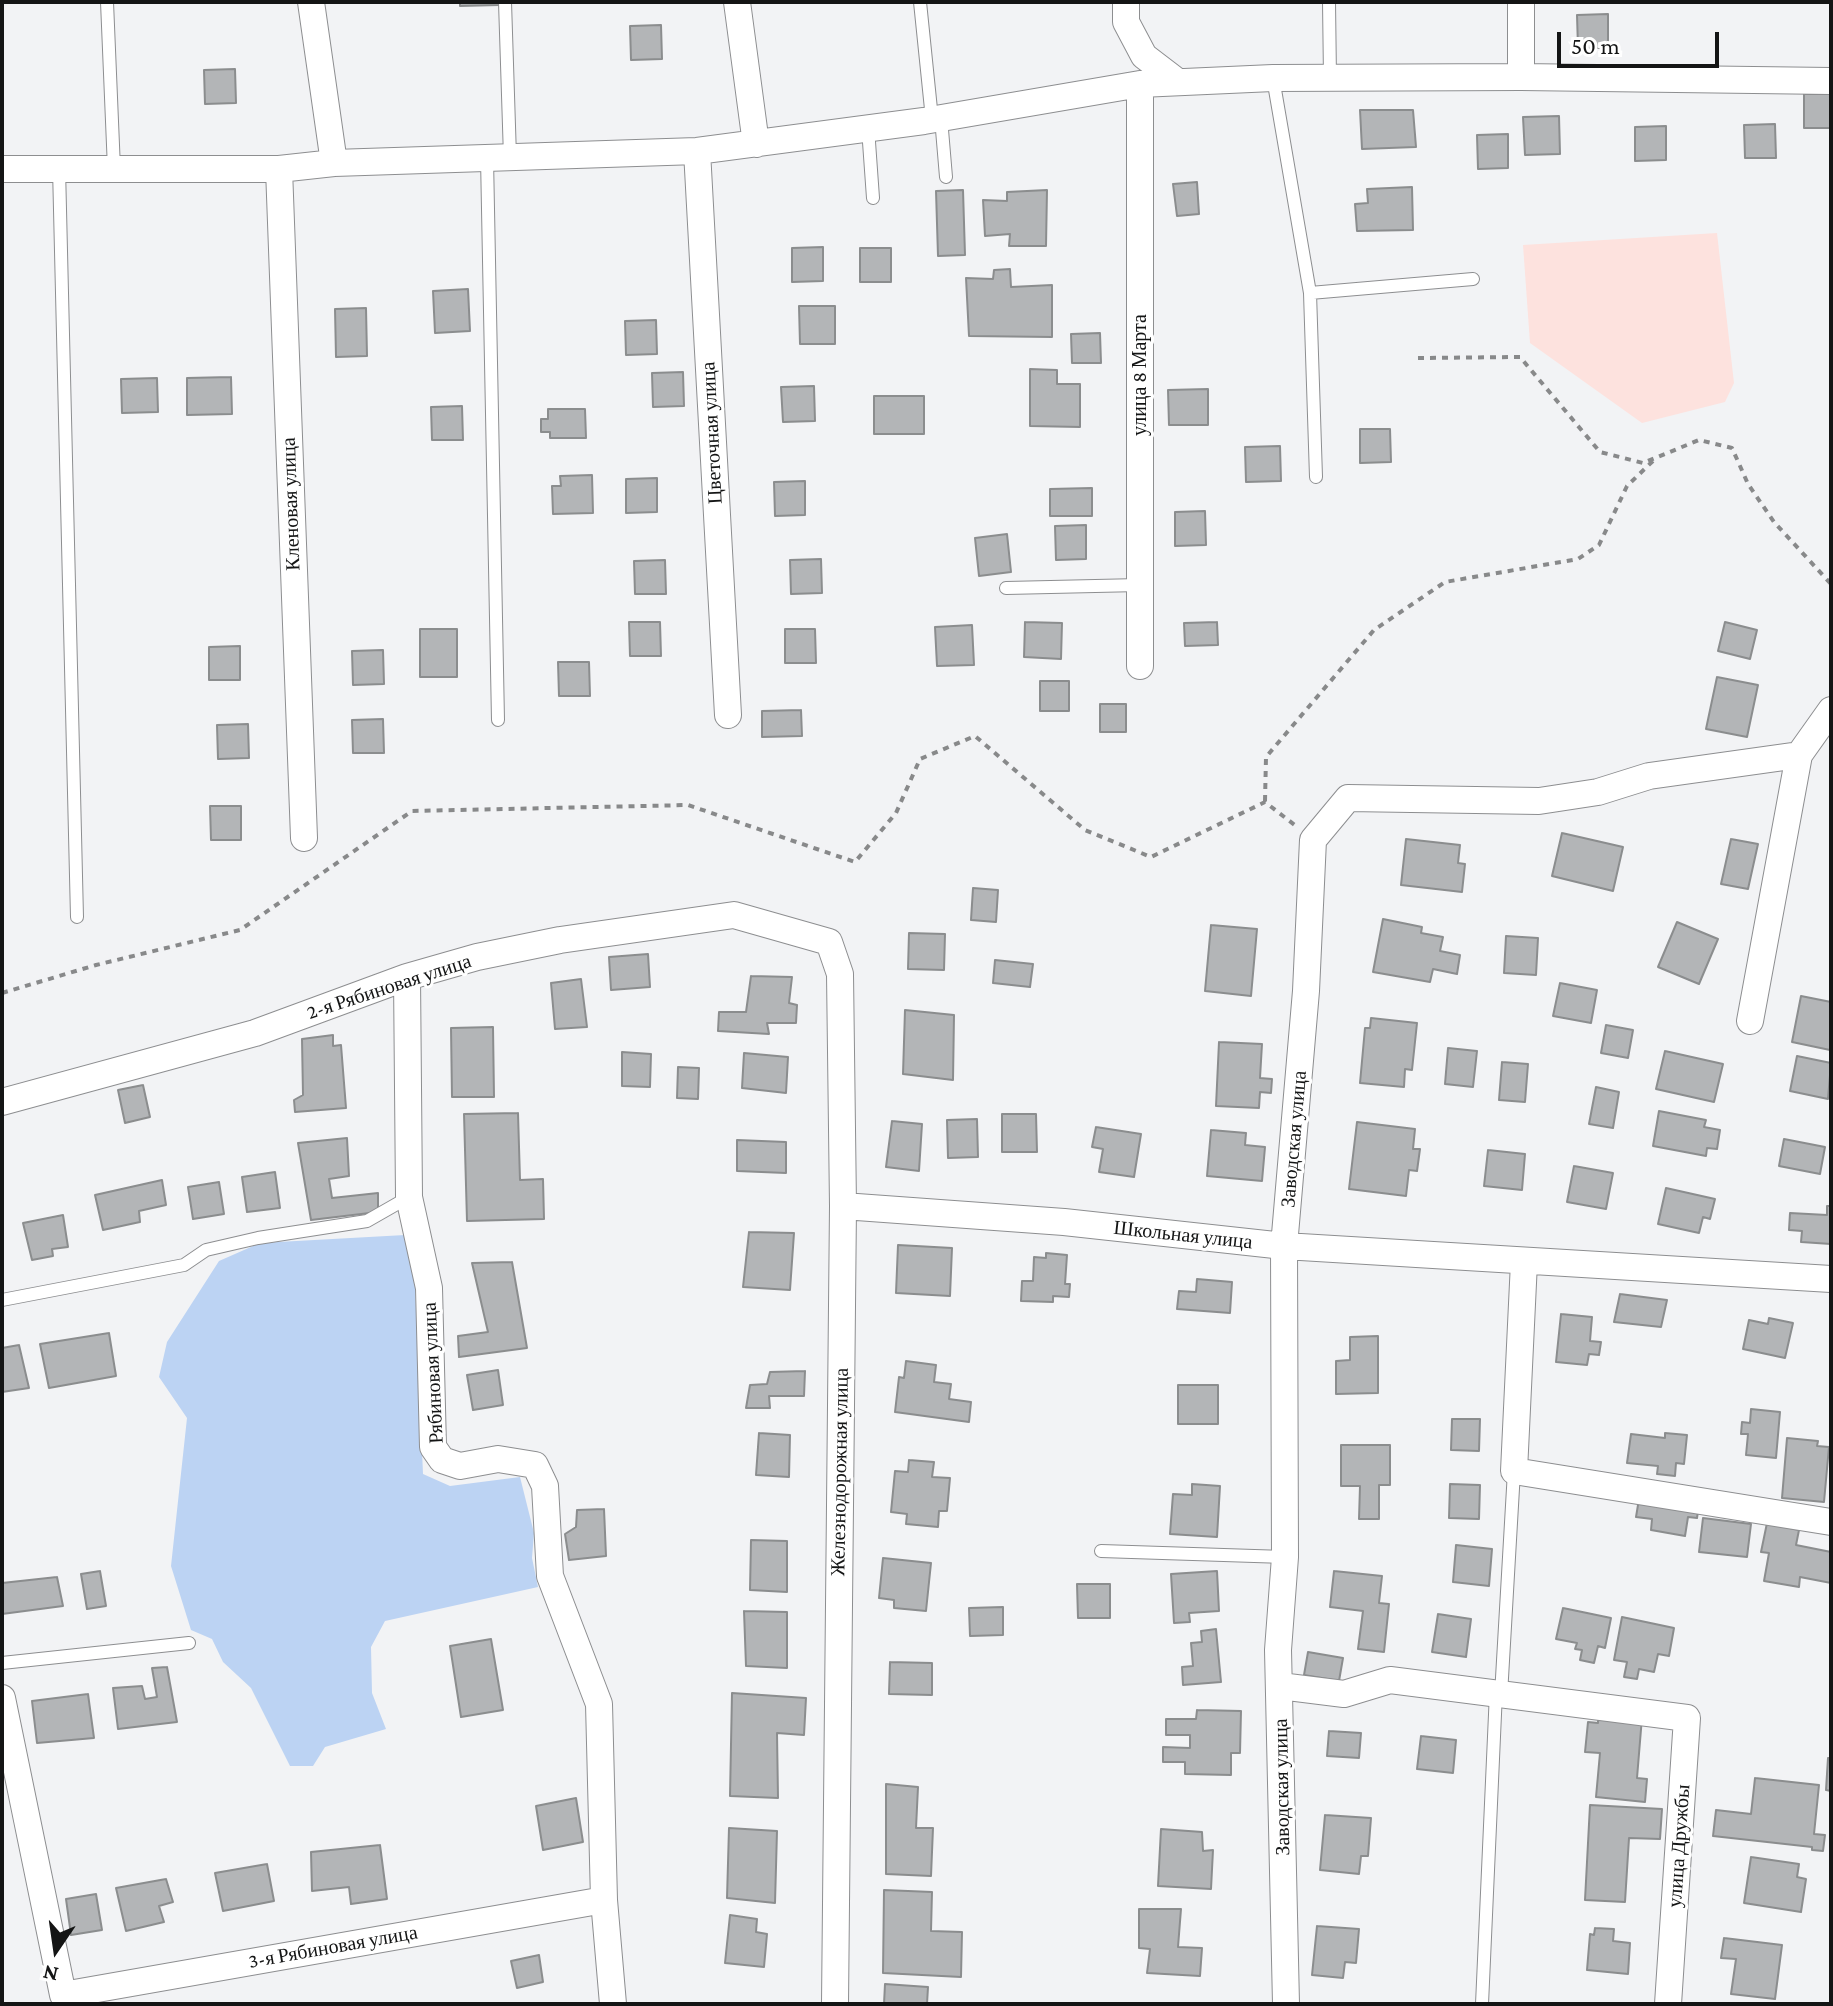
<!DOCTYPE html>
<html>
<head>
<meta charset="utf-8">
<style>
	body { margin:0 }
	#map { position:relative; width:1833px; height:2006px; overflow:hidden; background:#f2f3f5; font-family:"Crimson Pro",serif }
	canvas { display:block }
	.frame { position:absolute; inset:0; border:4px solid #141515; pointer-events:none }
	.north { position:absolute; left:16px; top:1910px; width:80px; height:80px; -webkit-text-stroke:6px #fff; paint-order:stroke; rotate:193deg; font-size:22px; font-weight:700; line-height:32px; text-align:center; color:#141515 }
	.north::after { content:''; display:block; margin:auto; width:28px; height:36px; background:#141515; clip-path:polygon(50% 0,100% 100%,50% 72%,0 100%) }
	.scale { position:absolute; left:1557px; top:32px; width:162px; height:36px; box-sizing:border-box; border:4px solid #141515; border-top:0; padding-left:10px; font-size:24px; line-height:28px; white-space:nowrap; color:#141515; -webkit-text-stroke:6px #fff; paint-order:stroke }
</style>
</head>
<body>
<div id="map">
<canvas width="1833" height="2006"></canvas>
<div class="frame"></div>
<div class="north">N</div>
<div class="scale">50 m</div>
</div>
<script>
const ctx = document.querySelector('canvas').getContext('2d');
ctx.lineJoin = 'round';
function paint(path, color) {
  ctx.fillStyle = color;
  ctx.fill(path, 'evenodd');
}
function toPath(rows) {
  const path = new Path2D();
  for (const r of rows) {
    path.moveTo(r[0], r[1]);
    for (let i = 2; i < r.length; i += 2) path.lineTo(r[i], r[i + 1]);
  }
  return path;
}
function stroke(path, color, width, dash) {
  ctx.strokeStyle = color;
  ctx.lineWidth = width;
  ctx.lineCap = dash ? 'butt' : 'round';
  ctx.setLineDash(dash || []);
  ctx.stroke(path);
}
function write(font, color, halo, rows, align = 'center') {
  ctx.font = font + ' "Crimson Pro",serif';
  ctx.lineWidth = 6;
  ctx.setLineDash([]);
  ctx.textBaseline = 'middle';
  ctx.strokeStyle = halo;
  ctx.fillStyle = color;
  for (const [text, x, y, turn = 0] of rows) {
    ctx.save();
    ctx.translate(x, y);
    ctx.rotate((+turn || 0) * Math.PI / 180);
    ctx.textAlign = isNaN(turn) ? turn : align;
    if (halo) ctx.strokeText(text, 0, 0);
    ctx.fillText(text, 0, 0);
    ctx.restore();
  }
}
paint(toPath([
	[1717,233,1734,383,1725,402,1642,423,1530,343,1523,245]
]), '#fde2de');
paint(toPath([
	[405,1235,415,1287,423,1474,450,1486,520,1477,534,1533,532,1558,538,1587,385,1621,371,1647,372,1693,386,1729,325,1747,313,1766,290,1766,251,1688,223,1662,212,1639,191,1630,171,1566,187,1418,159,1377,167,1342,219,1261,260,1243]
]), '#bcd3f3');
const building = toPath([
	[460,2,499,2,499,5,460,6,460,2],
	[1608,14,1608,48,1578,48,1577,15,1608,14],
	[661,25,662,59,631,60,630,26,661,25],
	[235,69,236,103,205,104,204,70,235,69],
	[1804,94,1831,94,1831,128,1804,128,1804,94],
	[1360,110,1413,110,1416,147,1362,149,1360,110],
	[1559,116,1560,154,1525,155,1523,117,1559,116],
	[1775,124,1776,158,1745,158,1744,125,1775,124],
	[1666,126,1666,160,1635,161,1635,127,1666,126],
	[1508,134,1508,168,1478,169,1477,135,1508,134],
	[1197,182,1199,214,1177,216,1173,184,1197,182],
	[1412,187,1413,230,1357,231,1355,204,1368,203,1367,189,1412,187],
	[963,190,965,255,938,256,936,191,963,190],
	[1047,190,1046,246,1009,246,1010,234,985,236,983,200,1007,201,1007,192,1047,190],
	[823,247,823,281,792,282,792,248,823,247],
	[860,248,891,248,891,282,860,282,860,248],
	[1010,269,1011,287,1052,285,1052,337,969,336,966,278,993,279,994,270,1010,269],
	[468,289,470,331,435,333,433,291,468,289],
	[799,306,835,306,835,344,800,344,799,306],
	[366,308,367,356,336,357,335,309,366,308],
	[656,320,657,354,626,355,625,321,656,320],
	[1100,333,1101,363,1072,363,1071,334,1100,333],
	[1030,369,1057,370,1057,384,1080,384,1080,427,1030,426,1030,369],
	[683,372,684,406,653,407,652,373,683,372],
	[231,377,232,414,187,415,187,378,231,377],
	[157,378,158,412,122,413,121,379,157,378],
	[814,386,815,421,783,422,781,387,814,386],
	[1208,389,1208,425,1169,425,1168,390,1208,389],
	[874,396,924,396,924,434,874,434,874,396],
	[462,406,463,440,432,440,431,407,462,406],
	[548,409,585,409,586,438,550,438,550,432,541,432,541,419,548,419,548,409],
	[1360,429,1390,429,1391,462,1360,463,1360,429],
	[1280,446,1281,481,1246,482,1245,447,1280,446],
	[592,475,593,513,553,514,552,486,561,486,560,476,592,475],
	[657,478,657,512,626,513,626,479,657,478],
	[805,481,805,515,775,516,774,482,805,481],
	[1092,488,1092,516,1050,516,1050,489,1092,488],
	[1205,511,1206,545,1175,546,1175,512,1205,511],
	[1086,525,1086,559,1056,560,1055,526,1086,525],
	[1007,534,1011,572,979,576,975,538,1007,534],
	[821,559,822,593,791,594,790,560,821,559],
	[665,560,666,594,635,594,634,561,665,560],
	[629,622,660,622,661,656,630,656,629,622],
	[1025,622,1062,623,1061,659,1024,657,1025,622],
	[1217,622,1218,645,1185,646,1184,623,1217,622],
	[1725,622,1757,630,1750,659,1718,651,1725,622],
	[972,625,974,665,937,666,935,627,972,625],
	[420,629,457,629,457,677,420,677,420,629],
	[785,629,815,629,816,663,785,663,785,629],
	[240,646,240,680,209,680,209,647,240,646],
	[383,650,384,684,353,685,352,651,383,650],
	[558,662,589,662,590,696,559,696,558,662],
	[1717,677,1758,685,1747,737,1706,729,1717,677],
	[1040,681,1069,681,1069,711,1040,711,1040,681],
	[1100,704,1126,704,1126,732,1100,732,1100,704],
	[801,710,802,736,762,737,762,711,801,710],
	[383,719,384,753,353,753,352,720,383,719],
	[248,724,249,758,218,759,217,725,248,724],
	[210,806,241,806,241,840,211,840,210,806],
	[1562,833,1623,847,1613,891,1552,876,1562,833],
	[1406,839,1460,845,1458,863,1465,864,1462,892,1401,885,1406,839],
	[1731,839,1758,844,1748,889,1721,884,1731,839],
	[973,888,998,890,996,922,971,920,973,888],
	[1383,919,1422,927,1421,933,1443,937,1440,951,1460,955,1457,974,1433,969,1430,982,1373,972,1383,919],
	[1677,922,1718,939,1699,984,1658,967,1677,922],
	[1211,925,1257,929,1251,996,1205,991,1211,925],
	[909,933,945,934,944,970,908,969,909,933],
	[1506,936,1538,938,1536,975,1504,973,1506,936],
	[648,954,650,987,611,990,609,957,648,954],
	[995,960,1033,964,1030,987,993,983,995,960],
	[751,976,792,977,789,1003,797,1005,796,1023,767,1023,769,1034,718,1031,719,1012,746,1012,751,976],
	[581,979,587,1027,555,1029,551,983,581,979],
	[1560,983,1597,990,1591,1023,1553,1016,1560,983],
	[1801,996,1831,1002,1830,1050,1792,1042,1801,996],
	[905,1010,954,1015,953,1080,903,1074,905,1010],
	[1371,1018,1417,1023,1412,1070,1405,1069,1404,1087,1360,1083,1365,1028,1370,1028,1371,1018],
	[1606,1025,1633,1030,1628,1058,1601,1053,1606,1025],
	[493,1027,494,1097,452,1097,451,1028,493,1027],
	[333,1035,333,1046,341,1045,346,1108,295,1112,294,1100,303,1095,302,1039,333,1035],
	[1219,1042,1262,1044,1260,1078,1272,1079,1271,1093,1260,1092,1259,1108,1216,1106,1219,1042],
	[1448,1048,1477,1051,1473,1087,1445,1084,1448,1048],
	[1665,1051,1723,1064,1714,1102,1656,1089,1665,1051],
	[622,1052,651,1054,650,1087,622,1086,622,1052],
	[744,1053,788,1057,786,1093,742,1088,744,1053],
	[1797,1056,1831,1063,1828,1099,1790,1091,1797,1056],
	[1502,1062,1528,1064,1525,1102,1499,1100,1502,1062],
	[678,1067,699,1068,698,1099,677,1098,678,1067],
	[143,1085,150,1117,125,1123,118,1090,143,1085],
	[1596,1087,1619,1092,1613,1128,1589,1124,1596,1087],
	[1659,1111,1706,1120,1704,1127,1720,1130,1717,1149,1707,1148,1706,1156,1653,1146,1659,1111],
	[518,1113,520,1180,543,1179,544,1219,467,1221,464,1114,518,1113],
	[1002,1114,1036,1114,1037,1152,1002,1152,1002,1114],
	[977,1119,978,1157,948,1158,947,1120,977,1119],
	[892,1121,922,1124,919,1171,886,1167,892,1121],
	[1357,1122,1415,1129,1413,1149,1420,1149,1417,1171,1409,1170,1406,1196,1349,1189,1357,1122],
	[1096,1127,1141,1134,1134,1177,1099,1172,1103,1149,1092,1147,1096,1127],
	[1211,1130,1246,1133,1245,1145,1265,1147,1262,1181,1207,1176,1211,1130],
	[347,1138,349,1176,329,1179,332,1198,378,1193,378,1212,311,1220,298,1143,347,1138],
	[1784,1139,1825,1147,1820,1174,1779,1166,1784,1139],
	[737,1140,786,1142,786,1173,737,1171,737,1140],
	[1488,1150,1525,1154,1522,1190,1484,1186,1488,1150],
	[1574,1166,1613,1173,1606,1209,1567,1202,1574,1166],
	[275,1172,280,1208,247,1212,242,1177,275,1172],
	[162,1180,166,1205,139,1211,140,1222,103,1230,95,1195,162,1180],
	[219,1182,224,1214,193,1219,188,1187,219,1182],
	[1666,1188,1715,1199,1710,1219,1703,1217,1699,1233,1658,1224,1666,1188],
	[1827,1206,1831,1206,1831,1244,1801,1242,1802,1231,1789,1230,1790,1213,1827,1215,1827,1206],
	[63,1215,68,1247,52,1249,53,1256,32,1260,23,1223,63,1215],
	[749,1232,794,1233,790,1290,743,1287,749,1232],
	[898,1245,952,1248,950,1296,896,1293,898,1245],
	[1046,1253,1067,1255,1065,1284,1070,1284,1069,1297,1053,1296,1053,1302,1021,1301,1022,1281,1033,1281,1034,1257,1046,1258,1046,1253],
	[512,1262,527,1348,459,1357,458,1336,488,1332,472,1263,512,1262],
	[1197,1279,1232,1282,1230,1313,1177,1309,1179,1291,1196,1292,1197,1279],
	[1620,1294,1667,1300,1661,1327,1614,1322,1620,1294],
	[1561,1314,1592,1317,1590,1341,1601,1342,1599,1355,1589,1354,1587,1365,1556,1362,1561,1314],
	[1769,1318,1793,1323,1785,1358,1743,1349,1749,1320,1768,1324,1769,1318],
	[109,1333,116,1376,49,1388,40,1344,109,1333],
	[1378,1336,1378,1393,1336,1394,1336,1361,1350,1360,1350,1337,1378,1336],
	[19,1345,29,1388,2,1392,2,1348,19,1345],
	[906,1361,936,1365,934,1382,951,1384,949,1399,971,1402,969,1422,895,1412,899,1377,904,1378,906,1361],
	[498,1370,503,1405,473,1410,467,1375,498,1370],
	[805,1371,804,1396,769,1396,770,1408,746,1408,750,1385,767,1384,770,1372,805,1371],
	[1178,1385,1218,1385,1218,1424,1178,1424,1178,1385],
	[1751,1409,1780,1412,1776,1458,1746,1455,1748,1434,1741,1434,1742,1422,1750,1423,1751,1409],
	[1452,1419,1480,1419,1479,1451,1451,1450,1452,1419],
	[759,1433,790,1435,789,1477,756,1475,759,1433],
	[1665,1433,1687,1435,1684,1464,1676,1463,1675,1476,1657,1474,1658,1466,1627,1463,1631,1434,1665,1438,1665,1433],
	[1787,1438,1818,1441,1817,1446,1829,1447,1824,1502,1782,1498,1787,1438],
	[1341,1445,1390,1445,1390,1485,1379,1485,1379,1519,1359,1519,1360,1486,1341,1486,1341,1445],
	[909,1460,934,1462,932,1477,950,1478,947,1511,939,1511,938,1527,906,1524,907,1514,891,1512,895,1471,908,1472,909,1460],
	[1192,1484,1220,1486,1217,1537,1170,1534,1173,1494,1192,1495,1192,1484],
	[1450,1484,1480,1485,1479,1519,1449,1518,1450,1484],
	[1641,1487,1700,1498,1697,1518,1688,1517,1685,1536,1651,1530,1652,1519,1636,1517,1641,1487],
	[604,1509,606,1556,569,1560,565,1534,576,1527,577,1510,604,1509],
	[1703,1518,1751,1524,1747,1557,1699,1552,1703,1518],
	[1767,1523,1799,1530,1796,1545,1831,1552,1831,1583,1800,1577,1799,1587,1764,1581,1769,1553,1761,1552,1767,1523],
	[751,1540,787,1541,787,1592,750,1590,751,1540],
	[1456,1545,1492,1549,1489,1586,1453,1582,1456,1545],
	[883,1558,931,1563,926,1611,894,1608,894,1600,879,1598,883,1558],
	[100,1571,106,1606,87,1609,81,1574,100,1571],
	[1217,1571,1219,1611,1189,1613,1190,1622,1174,1623,1171,1574,1217,1571],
	[1334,1571,1382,1576,1379,1603,1389,1604,1384,1652,1358,1649,1363,1611,1330,1607,1334,1571],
	[57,1577,63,1606,2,1614,2,1583,57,1577],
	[1077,1584,1110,1584,1110,1618,1078,1618,1077,1584],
	[1003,1607,1003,1635,970,1636,969,1608,1003,1607],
	[1563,1608,1611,1618,1605,1648,1598,1646,1594,1663,1580,1660,1582,1650,1575,1649,1577,1643,1556,1639,1563,1608],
	[744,1611,787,1612,787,1668,746,1666,744,1611],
	[1438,1614,1471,1619,1466,1657,1432,1652,1438,1614],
	[1622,1617,1674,1628,1669,1656,1658,1654,1654,1672,1639,1669,1637,1679,1624,1677,1627,1662,1614,1660,1622,1617],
	[1216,1629,1221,1682,1183,1685,1182,1667,1193,1666,1191,1643,1202,1642,1201,1631,1216,1629],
	[491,1639,503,1710,461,1717,450,1646,491,1639],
	[1308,1652,1343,1658,1339,1681,1304,1675,1308,1652],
	[890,1662,932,1663,932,1695,889,1694,890,1662],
	[167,1667,177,1722,118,1729,113,1688,142,1686,145,1699,157,1697,152,1668,167,1667],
	[732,1693,806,1698,804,1735,777,1733,778,1798,730,1796,732,1693],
	[88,1694,94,1738,37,1743,32,1701,88,1694],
	[1599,1701,1643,1705,1637,1778,1647,1779,1645,1802,1596,1797,1600,1753,1585,1752,1588,1722,1598,1723,1599,1701],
	[1197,1710,1241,1711,1240,1753,1231,1753,1231,1775,1185,1774,1185,1762,1163,1762,1163,1747,1190,1748,1190,1735,1166,1735,1166,1719,1196,1719,1197,1710],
	[1329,1731,1361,1733,1359,1758,1327,1756,1329,1731],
	[1421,1736,1456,1740,1453,1773,1417,1769,1421,1736],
	[1828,1758,1831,1758,1831,1791,1826,1790,1828,1758],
	[1755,1778,1819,1785,1814,1834,1825,1835,1823,1851,1812,1850,1812,1847,1713,1836,1716,1810,1751,1814,1755,1778],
	[886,1784,918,1787,916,1828,933,1828,931,1876,886,1874,886,1784],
	[576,1798,583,1842,543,1850,536,1806,576,1798],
	[1590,1805,1662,1809,1660,1839,1629,1838,1625,1902,1585,1900,1590,1805],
	[1325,1815,1371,1818,1368,1856,1361,1856,1359,1874,1320,1870,1325,1815],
	[729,1828,777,1831,775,1903,727,1898,729,1828],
	[1161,1829,1202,1832,1203,1851,1213,1850,1211,1889,1158,1886,1161,1829],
	[380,1845,387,1899,351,1904,349,1887,312,1891,311,1852,380,1845],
	[1751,1857,1799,1864,1797,1877,1806,1879,1801,1912,1744,1903,1751,1857],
	[267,1864,274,1901,223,1911,215,1873,267,1864],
	[166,1879,173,1902,159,1906,164,1922,126,1931,116,1888,166,1879],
	[884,1890,932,1892,931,1931,962,1932,961,1977,883,1973,884,1890],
	[96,1894,102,1930,71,1935,66,1899,96,1894],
	[1139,1909,1181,1909,1178,1947,1202,1948,1200,1976,1147,1973,1150,1949,1139,1948,1139,1909],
	[730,1915,757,1919,756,1932,767,1934,764,1967,725,1963,730,1915],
	[1317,1926,1359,1929,1356,1963,1345,1962,1343,1978,1312,1975,1317,1926],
	[1595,1928,1614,1929,1613,1941,1630,1943,1628,1974,1587,1970,1590,1934,1594,1935,1595,1928],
	[1724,1938,1782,1945,1775,1999,1731,1994,1736,1959,1721,1958,1724,1938],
	[539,1955,543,1982,517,1988,511,1961,539,1955],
	[885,1984,928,1987,927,2004,884,2004,885,1984]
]);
paint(building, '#b3b5b7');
stroke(building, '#8b8d8e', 2);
const lane = toPath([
	[107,2,114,169],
	[505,2,510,157],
	[920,2,932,119],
	[1329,2,1330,78],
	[1273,78,1310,293,1316,477],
	[941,118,946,177],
	[868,128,873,198],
	[487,158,498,720],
	[59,168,77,917],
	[1310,293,1473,279],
	[1006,588,1140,585],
	[2,1300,184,1265,206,1250,258,1238,367,1221,409,1197],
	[1101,1551,1285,1557],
	[2,1663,189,1643],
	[1501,1695,1514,1471],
	[1482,2004,1496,1692]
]);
const street = toPath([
	[311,2,334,163],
	[737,2,756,144],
	[1126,2,1126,22,1144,56,1178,82],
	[1521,77,1521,2],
	[697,151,728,715],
	[2,169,279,169,334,163,697,151,924,121,1140,84,1273,78,1521,77,1831,81],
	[279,169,304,838],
	[1140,666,1140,84],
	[407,977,409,1197,429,1288,433,1447,442,1460,460,1466,498,1459,535,1465,545,1486,550,1576,599,1704,604,1900,613,2004],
	[1750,1021,1799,755],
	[2,1102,255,1033,407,977,477,957,560,940,734,915,829,942,840,974,843,1206,835,2004],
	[843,1206,1064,1222,1284,1246,1831,1279],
	[1524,1262,1514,1471,1831,1522],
	[1280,1686,1344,1694,1390,1680,1687,1718,1668,2004],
	[2,1698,63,1995,604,1900],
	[1286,2004,1278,1650,1285,1557,1284,1246,1306,991,1313,840,1348,798,1539,801,1598,792,1649,776,1799,755,1831,710]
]);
stroke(lane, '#8d8e90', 14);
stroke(street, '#8d8e90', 28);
stroke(toPath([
	[1418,358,1520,357,1600,452,1643,463,1699,440,1732,448,1748,484,1774,522,1831,584],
	[1265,801,1266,757,1374,630,1445,582,1578,559,1599,545,1627,486,1656,458],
	[2,993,96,965,240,930,412,811,688,805,855,862,896,813,920,759,975,736,1085,830,1151,857,1265,802,1296,826]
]), '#88898a', 4, [6, 6]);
stroke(lane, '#fff', 12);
stroke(street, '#fff', 26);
write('20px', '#141515', '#fff', [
	["улица 8 Марта",1140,375,-90],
	["Цветочная улица",712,433,-93],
	["Кленовая улица",291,504,-92],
	["2-я Рябиновая улица",389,987,-18],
	["Заводская улица",1294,1139,-85],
	["Школьная улица",1183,1235,6],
	["Рябиновая улица",433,1373,-93],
	["Железнодорожная улица",840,1472,-89],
	["Заводская улица",1282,1787,-91],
	["улица Дружбы",1679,1846,-86],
	["3-я Рябиновая улица",333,1947,-10]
]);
</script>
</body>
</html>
